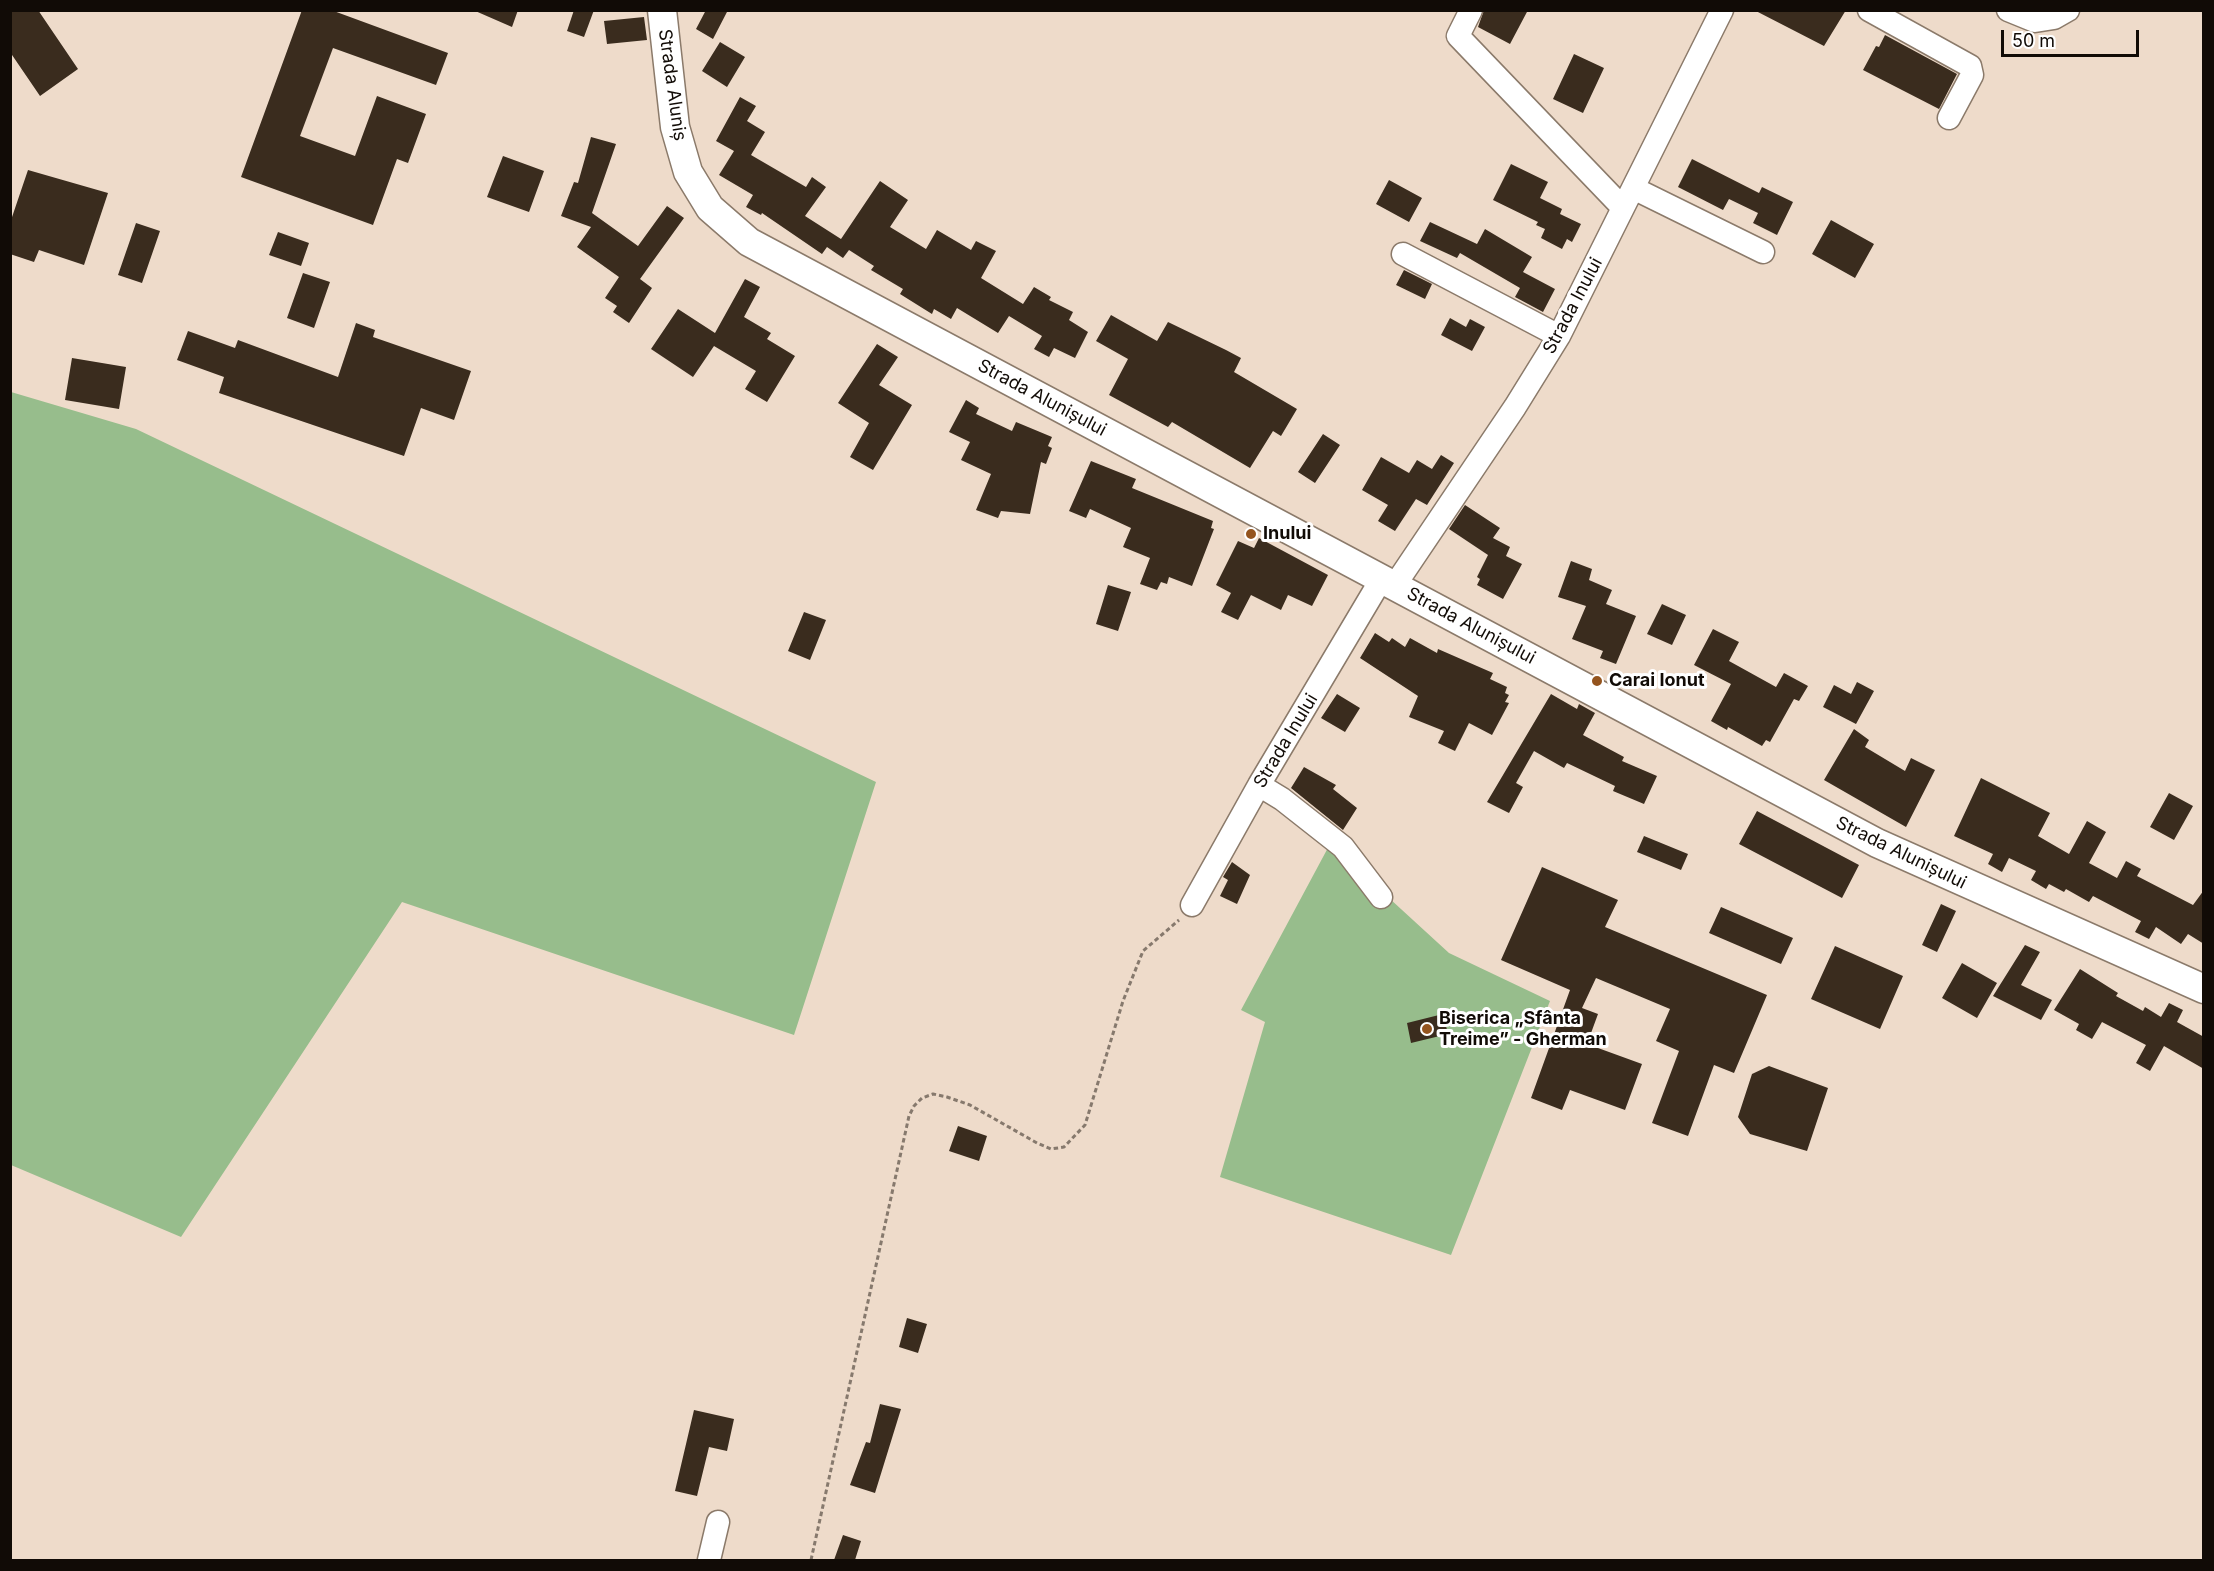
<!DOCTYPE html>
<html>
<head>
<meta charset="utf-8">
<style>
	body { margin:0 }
	#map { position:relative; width:2214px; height:1571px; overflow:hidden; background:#eedbca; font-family:Inter,sans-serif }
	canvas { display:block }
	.frame { position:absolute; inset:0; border:12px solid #110b06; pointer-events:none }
	.scale { position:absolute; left:2001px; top:30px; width:138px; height:27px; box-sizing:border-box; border:3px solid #110b06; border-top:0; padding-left:8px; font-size:18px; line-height:21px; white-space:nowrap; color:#110b06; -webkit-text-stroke:4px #fff; paint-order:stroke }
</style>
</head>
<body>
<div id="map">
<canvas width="2214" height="1571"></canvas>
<div class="frame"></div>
<div class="scale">50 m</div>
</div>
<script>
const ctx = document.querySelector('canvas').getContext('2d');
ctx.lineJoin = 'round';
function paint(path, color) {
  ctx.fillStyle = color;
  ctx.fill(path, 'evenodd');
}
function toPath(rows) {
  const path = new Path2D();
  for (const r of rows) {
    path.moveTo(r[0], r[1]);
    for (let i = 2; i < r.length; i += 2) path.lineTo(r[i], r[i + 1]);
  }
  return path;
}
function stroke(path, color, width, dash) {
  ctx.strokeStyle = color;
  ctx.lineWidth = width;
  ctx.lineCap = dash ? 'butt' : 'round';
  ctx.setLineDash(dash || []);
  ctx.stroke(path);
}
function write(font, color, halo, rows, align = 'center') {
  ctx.font = font + ' Inter,sans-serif';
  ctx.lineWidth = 6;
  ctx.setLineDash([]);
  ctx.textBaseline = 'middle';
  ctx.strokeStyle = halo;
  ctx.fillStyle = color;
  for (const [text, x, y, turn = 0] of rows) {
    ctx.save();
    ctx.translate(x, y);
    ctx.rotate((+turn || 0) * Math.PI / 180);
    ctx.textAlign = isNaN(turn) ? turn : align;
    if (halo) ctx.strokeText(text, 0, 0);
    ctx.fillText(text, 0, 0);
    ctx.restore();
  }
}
paint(toPath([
	[11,392,136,429,876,782,794,1035,402,902,181,1237,11,1165],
	[1330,844,1449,953,1550,1001,1451,1255,1220,1177,1265,1022,1241,1010]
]), '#97bd8c');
paint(toPath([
	[10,10,38,10,78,69,40,96,10,52],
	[302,10,331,10,448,53,436,85,333,48,300,136,355,156,377,96,426,114,408,163,397,159,373,225,241,177],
	[473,10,518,10,512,27],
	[574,10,594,10,584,37,567,31],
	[706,10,728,10,713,39,696,29],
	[1484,10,1528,10,1510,44,1478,27],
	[1754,10,1846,10,1824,46],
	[644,17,647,40,607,44,604,21],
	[1885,35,1957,74,1939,109,1863,70,1876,46,1879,47],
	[720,42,745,57,727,87,702,71],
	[1574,54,1604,68,1583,113,1553,99],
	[740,97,756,106,747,121,765,132,751,155,806,187,812,177,826,187,805,216,841,239,880,181,908,200,890,227,926,249,937,230,971,250,976,241,996,251,981,278,1023,304,1034,287,1051,297,1049,300,1073,312,1069,320,1088,332,1075,358,1054,348,1049,357,1034,349,1042,336,1009,316,998,333,957,308,951,319,934,309,932,314,900,294,903,289,871,270,874,266,849,250,843,258,827,247,822,254,762,213,761,215,746,207,753,195,719,175,734,151,716,141],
	[591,137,616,144,592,213,638,246,667,206,684,218,640,279,652,288,629,323,613,312,617,306,605,298,619,277,577,247,591,227,561,216,574,182,578,183],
	[503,156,544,171,529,212,487,197],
	[1692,159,1759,193,1762,187,1793,202,1777,235,1753,223,1758,213,1729,199,1723,210,1678,187],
	[1511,164,1548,182,1540,198,1562,209,1560,214,1581,224,1572,242,1567,239,1562,249,1541,238,1545,229,1536,225,1538,222,1493,200],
	[28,170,108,193,84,265,39,250,34,262,10,254,10,223],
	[1389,180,1422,198,1409,222,1376,204],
	[1831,220,1874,244,1855,278,1812,254],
	[1430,222,1477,244,1485,229,1532,257,1523,272,1555,289,1543,312,1515,297,1520,288,1460,253,1457,258,1420,241],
	[136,223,160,231,142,283,118,275],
	[278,232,309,243,301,266,269,255],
	[1404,270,1432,284,1425,299,1396,285],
	[303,273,330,282,314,328,287,318],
	[745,279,760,287,744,317,771,333,767,339,795,356,767,402,745,389,756,371,714,346,693,377,651,349,678,309,715,333],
	[1111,315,1157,341,1168,322,1226,350,1241,358,1234,372,1297,409,1281,436,1273,431,1250,468,1172,422,1168,427,1109,395,1128,359,1096,341],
	[1450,318,1466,327,1470,319,1485,327,1472,351,1441,335],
	[356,323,375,330,373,337,471,371,454,420,421,408,404,456,219,393,224,377,177,360,188,331,235,348,238,340,338,377],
	[877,344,898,357,879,385,912,405,873,470,850,457,869,423,838,403],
	[72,358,126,367,119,409,65,400],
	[966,400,979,408,976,414,1012,431,1016,422,1052,437,1048,446,1052,448,1046,464,1041,462,1030,514,1001,511,998,518,976,510,991,474,961,460,970,442,949,432],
	[1323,434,1340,445,1315,483,1298,472],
	[1441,455,1454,463,1427,505,1416,499,1395,531,1378,521,1388,505,1362,490,1381,457,1409,473,1417,460,1432,469],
	[1091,461,1136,479,1132,488,1213,521,1211,528,1214,529,1192,586,1169,577,1167,584,1161,582,1157,590,1140,584,1150,558,1123,547,1131,528,1090,509,1086,518,1069,511],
	[1465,505,1500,528,1493,538,1510,547,1506,556,1522,564,1503,599,1477,585,1480,579,1477,577,1488,555,1449,529],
	[1259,538,1328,575,1312,606,1288,595,1281,610,1251,595,1238,620,1221,612,1231,593,1216,585,1238,541,1254,548],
	[1571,561,1592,569,1589,580,1612,590,1606,604,1636,616,1616,664,1600,658,1603,651,1572,639,1586,606,1558,597],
	[1108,585,1131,592,1118,631,1096,624],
	[1662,604,1686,615,1672,645,1647,634],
	[804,612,826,620,810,660,788,651],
	[1713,629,1739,642,1729,661,1776,687,1784,673,1808,686,1799,701,1794,699,1770,742,1766,740,1762,746,1728,727,1727,730,1711,721,1731,684,1694,665],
	[1375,633,1389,642,1392,638,1405,647,1410,638,1437,653,1438,649,1493,673,1490,679,1507,687,1505,693,1509,695,1505,702,1509,703,1492,735,1469,723,1455,751,1438,743,1444,731,1409,717,1418,696,1360,658],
	[1857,682,1874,691,1856,724,1823,707,1834,685,1851,694],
	[1337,694,1360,708,1345,732,1321,718],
	[1551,694,1577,709,1579,704,1595,713,1583,735,1624,757,1622,761,1657,776,1644,804,1613,791,1615,786,1567,763,1564,768,1534,751,1516,783,1523,787,1509,813,1487,802],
	[1854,729,1869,740,1865,747,1905,771,1911,758,1935,770,1906,827,1824,780],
	[1304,767,1336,785,1333,789,1357,808,1343,830,1291,788],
	[1981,778,2050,813,2038,836,2069,854,2087,821,2106,832,2089,863,2117,878,2126,861,2141,869,2137,876,2193,905,2204,890,2204,944,2188,934,2181,944,2156,927,2149,939,2135,932,2141,921,2093,896,2089,902,2066,889,2064,892,2049,884,2046,889,2031,880,2036,871,2009,858,2002,872,1988,864,1993,854,1954,836],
	[2169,793,2193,806,2174,840,2150,827],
	[1757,811,1859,865,1842,898,1739,844],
	[1644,836,1688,854,1681,870,1637,852],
	[1232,862,1250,875,1237,904,1220,896,1228,880,1223,877],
	[1542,867,1618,900,1605,927,1767,995,1734,1073,1714,1065,1688,1136,1652,1123,1679,1051,1656,1041,1670,1009,1596,978,1582,1008,1598,1014,1587,1044,1642,1064,1625,1110,1570,1090,1562,1110,1531,1098,1570,990,1501,960],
	[1941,904,1956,911,1937,952,1922,945],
	[1721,907,1793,938,1781,964,1709,933],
	[2025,945,2040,952,2021,985,2052,1000,2041,1020,1993,996],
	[1835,946,1903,976,1880,1029,1811,999],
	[1962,963,1997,983,1977,1018,1942,998],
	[2080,969,2118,993,2116,996,2143,1011,2145,1007,2161,1017,2169,1003,2183,1010,2177,1022,2204,1037,2204,1069,2164,1046,2150,1071,2136,1063,2146,1045,2102,1022,2092,1039,2076,1030,2079,1024,2054,1010],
	[1443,1014,1448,1034,1411,1043,1407,1023],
	[1769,1066,1828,1088,1807,1151,1750,1134,1738,1117,1752,1074],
	[958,1126,987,1136,979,1161,949,1151],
	[907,1318,927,1324,918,1353,899,1347],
	[880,1404,901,1409,875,1493,850,1485,866,1442,870,1443],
	[694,1410,734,1419,727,1451,709,1447,697,1496,675,1491],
	[843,1535,861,1541,855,1560,834,1560]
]), '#3a2c1e');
const minor = toPath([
	[1471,10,1458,36,1623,208],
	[1869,10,1970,66,1972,75,1949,118],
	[2008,10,2035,21,2054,18,2068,10],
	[1633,188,1763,252],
	[1403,254,1559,336],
	[1395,585,1515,407,1559,336,1722,10],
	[1259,785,1282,799,1343,847,1381,897],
	[1192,905,1259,785,1382,578],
	[709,1560,718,1522]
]);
const major = toPath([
	[662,10,675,127,688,172,710,208,749,242,1877,843,2204,989]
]);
stroke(minor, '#8b7a6a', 25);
stroke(major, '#8b7a6a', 31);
stroke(toPath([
	[811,1560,909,1116,914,1106,922,1098,933,1094,947,1097,970,1105,1037,1143,1051,1149,1064,1147,1085,1125,1123,1001,1143,951,1179,920]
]), '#86796d', 3, [4.5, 3]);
stroke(minor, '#fff', 22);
stroke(major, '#fff', 28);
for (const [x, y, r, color] of [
	[1251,534,6,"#94541e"],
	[1597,681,6,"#94541e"],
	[1427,1029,6,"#94541e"]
]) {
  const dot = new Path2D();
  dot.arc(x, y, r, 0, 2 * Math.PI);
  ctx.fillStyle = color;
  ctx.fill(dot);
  stroke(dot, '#fff', 2);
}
write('18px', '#110b06', '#fff', [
	["Strada Aluniș",672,85,82],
	["Strada Inului",1573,306,-62],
	["Strada Alunișului",1042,398,28],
	["Strada Alunișului",1471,626,28],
	["Strada Inului",1286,741,-59],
	["Strada Alunișului",1901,853,26]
]);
write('bold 18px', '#110b06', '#fff', [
	["Inului",1263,534],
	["Carai Ionut",1609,681],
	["Biserica „Sfânta",1439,1019],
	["Treime” - Gherman",1439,1040]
], 'left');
</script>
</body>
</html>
